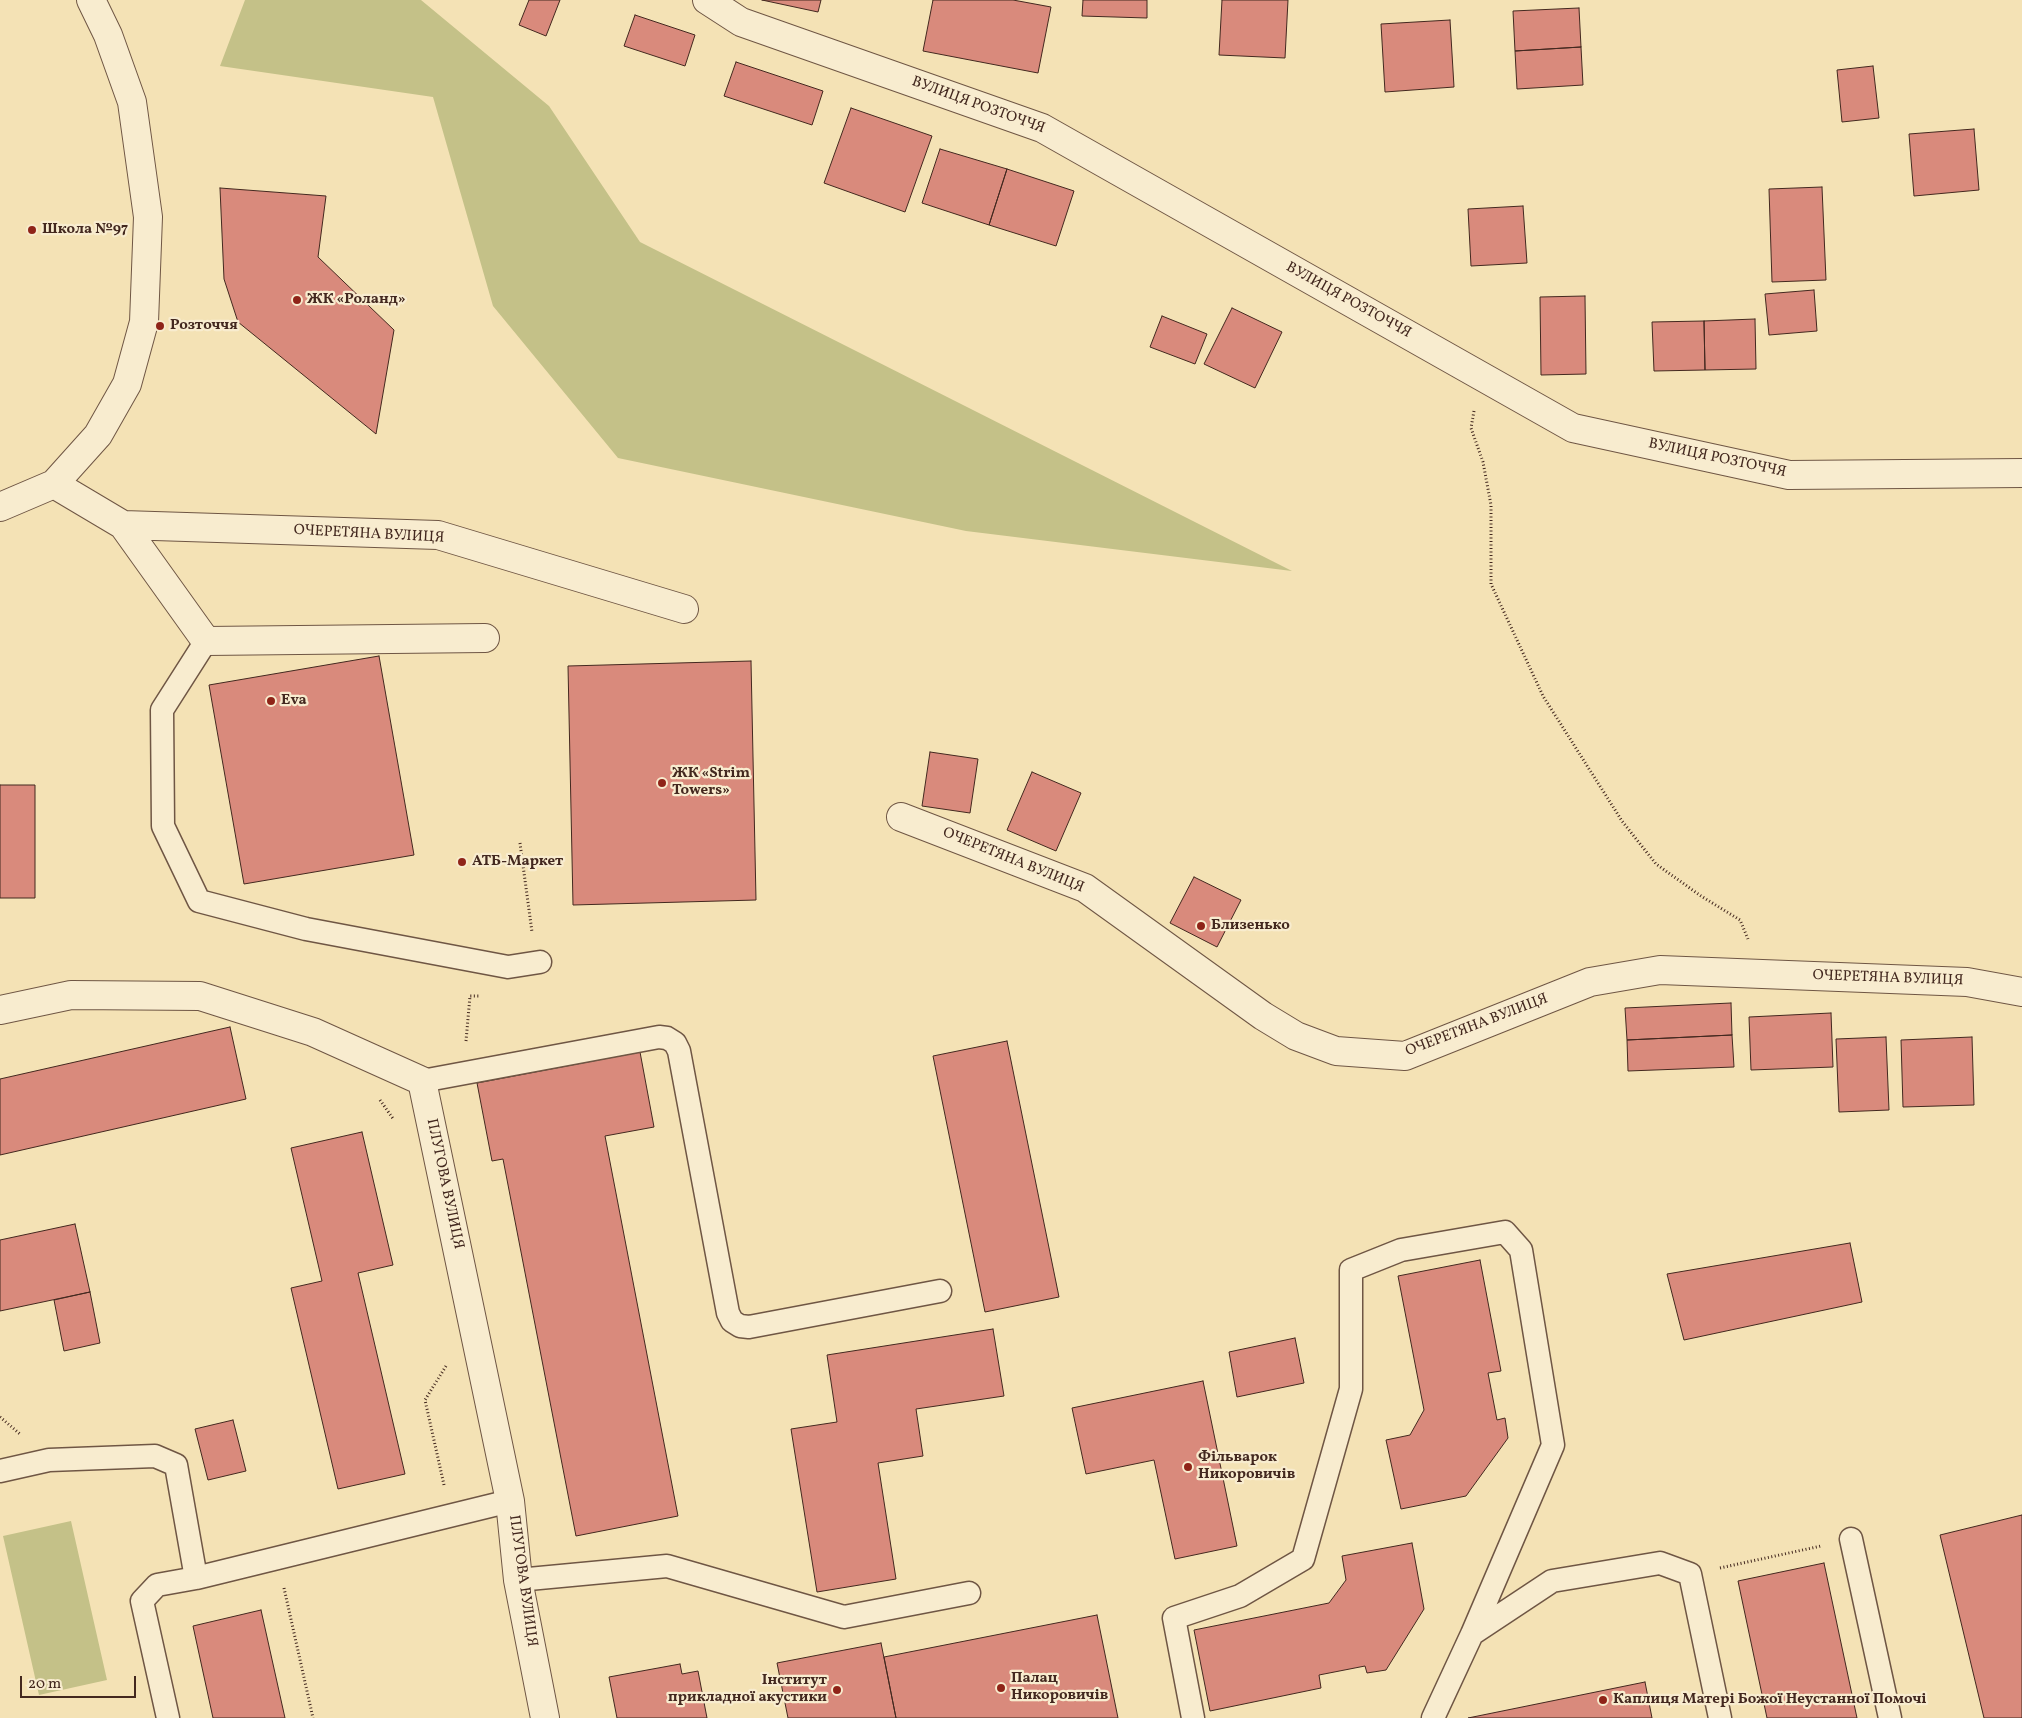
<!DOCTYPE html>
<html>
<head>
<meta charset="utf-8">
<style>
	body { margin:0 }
	#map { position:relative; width:2022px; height:1718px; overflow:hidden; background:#f4e2b5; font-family:Vollkorn,serif }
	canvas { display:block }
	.scale { position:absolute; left:20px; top:1676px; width:116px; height:22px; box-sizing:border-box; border:2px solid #43281f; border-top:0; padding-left:6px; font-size:15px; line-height:18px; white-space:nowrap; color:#43281f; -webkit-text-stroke:4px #f8eccf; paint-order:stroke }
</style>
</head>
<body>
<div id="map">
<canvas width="2022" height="1718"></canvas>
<div class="scale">20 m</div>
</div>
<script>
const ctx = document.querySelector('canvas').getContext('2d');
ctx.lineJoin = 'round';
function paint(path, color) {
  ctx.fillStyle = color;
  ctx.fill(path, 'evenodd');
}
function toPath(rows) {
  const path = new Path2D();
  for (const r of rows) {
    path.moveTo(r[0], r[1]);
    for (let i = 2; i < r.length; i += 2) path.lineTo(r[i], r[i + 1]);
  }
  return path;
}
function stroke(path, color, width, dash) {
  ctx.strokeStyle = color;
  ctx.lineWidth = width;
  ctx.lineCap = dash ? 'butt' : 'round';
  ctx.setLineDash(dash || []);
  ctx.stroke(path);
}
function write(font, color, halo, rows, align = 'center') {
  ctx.font = font + ' Vollkorn,serif';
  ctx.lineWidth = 4.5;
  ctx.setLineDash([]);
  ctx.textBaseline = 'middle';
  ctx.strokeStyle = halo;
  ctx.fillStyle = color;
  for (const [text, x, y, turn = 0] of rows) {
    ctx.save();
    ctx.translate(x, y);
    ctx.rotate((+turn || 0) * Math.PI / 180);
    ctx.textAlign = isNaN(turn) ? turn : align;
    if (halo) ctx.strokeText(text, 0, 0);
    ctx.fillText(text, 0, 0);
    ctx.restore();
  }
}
paint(toPath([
	[245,0,421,0,549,106,640,242,1292,571,966,531,618,458,493,306,433,97,220,66],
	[71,1521,107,1680,39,1695,3,1536]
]), '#c4c188');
const building = toPath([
	[529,0,560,0,546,36,519,25,529,0],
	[762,0,821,0,818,12,762,0],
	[933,0,1013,0,1051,7,1038,73,923,51,933,0],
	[1083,0,1147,0,1147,18,1082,16,1083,0],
	[1222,0,1288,0,1285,58,1219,55,1222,0],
	[1579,8,1581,47,1515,51,1513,11,1579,8],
	[635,15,695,35,685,66,624,46,635,15],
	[1450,20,1454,87,1385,92,1381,24,1450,20],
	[1581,47,1583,85,1517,89,1515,51,1581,47],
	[736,62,823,91,812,125,724,96,736,62],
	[1873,66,1879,118,1842,122,1837,70,1873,66],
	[851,108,932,136,905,212,824,183,851,108],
	[1974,129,1979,190,1914,196,1909,134,1974,129],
	[940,149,1007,169,989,225,922,203,940,149],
	[1007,169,1074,191,1056,246,989,225,1007,169],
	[1822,187,1826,280,1772,282,1769,189,1822,187],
	[220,188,326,196,318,257,394,330,376,434,238,322,224,279,220,188],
	[1523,206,1527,263,1471,266,1468,209,1523,206],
	[1814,290,1817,331,1769,335,1765,294,1814,290],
	[1585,296,1586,374,1541,375,1540,297,1585,296],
	[1232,308,1282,332,1255,388,1204,364,1232,308],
	[1162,316,1207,334,1195,364,1150,347,1162,316],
	[1755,319,1756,369,1705,370,1704,321,1755,319],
	[1704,321,1705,370,1654,371,1652,322,1704,321],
	[379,656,414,855,244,884,209,685,379,656],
	[751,661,756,900,573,905,568,666,751,661],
	[930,752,978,759,970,813,922,806,930,752],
	[1032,772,1081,793,1056,851,1007,830,1032,772],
	[0,785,35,785,35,898,0,898,0,785],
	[1194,877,1241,900,1217,947,1170,923,1194,877],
	[1731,1003,1732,1035,1627,1040,1625,1008,1731,1003],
	[1831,1013,1833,1067,1751,1070,1749,1017,1831,1013],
	[230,1027,246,1099,0,1155,0,1079,230,1027],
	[1732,1035,1734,1067,1628,1071,1627,1040,1732,1035],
	[1886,1037,1889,1110,1839,1112,1836,1039,1886,1037],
	[1972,1037,1974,1105,1903,1107,1901,1040,1972,1037],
	[1007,1041,1059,1297,985,1312,933,1056,1007,1041],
	[640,1052,654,1127,605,1136,678,1516,576,1536,503,1159,492,1161,477,1083,640,1052],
	[362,1132,393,1265,358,1273,405,1474,338,1489,291,1288,322,1281,291,1148,362,1132],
	[75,1224,90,1292,0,1311,0,1240,75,1224],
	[1850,1243,1862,1302,1684,1340,1667,1274,1850,1243],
	[1480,1260,1501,1371,1488,1373,1497,1420,1505,1418,1508,1438,1466,1496,1401,1509,1386,1440,1410,1435,1424,1410,1398,1276,1480,1260],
	[90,1292,100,1343,64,1351,54,1300,90,1292],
	[993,1329,1004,1396,916,1409,923,1456,878,1463,896,1579,817,1592,791,1429,837,1422,827,1355,993,1329],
	[1295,1338,1304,1383,1237,1397,1229,1352,1295,1338],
	[1203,1381,1237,1546,1175,1559,1154,1460,1086,1474,1072,1408,1203,1381],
	[233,1420,246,1471,208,1480,195,1429,233,1420],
	[2022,1515,2022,1718,1984,1718,1940,1535,2022,1515],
	[1412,1543,1424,1609,1386,1670,1367,1673,1365,1666,1319,1675,1321,1688,1210,1711,1194,1630,1329,1603,1346,1580,1342,1556,1412,1543],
	[1824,1563,1857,1718,1767,1718,1738,1581,1824,1563],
	[261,1610,285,1718,213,1718,193,1626,261,1610],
	[1097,1615,1118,1718,896,1718,884,1657,1097,1615],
	[881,1643,896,1718,788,1718,777,1663,881,1643],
	[680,1664,682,1674,698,1671,707,1718,617,1718,609,1677,680,1664],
	[1645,1682,1652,1718,1468,1718,1645,1682]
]);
paint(building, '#d98a7c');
stroke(building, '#43281f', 1);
const lane = toPath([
	[206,641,162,710,163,826,199,901,306,929,508,967,540,962],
	[422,1081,659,1037,667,1038,675,1043,679,1051,728,1313,732,1321,740,1326,749,1327,940,1291],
	[0,1471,49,1460,155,1456,176,1465,196,1578,510,1501],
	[1851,1539,1890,1718],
	[518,1580,667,1566,844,1617,969,1593],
	[1472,1634,1552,1581,1660,1563,1690,1574,1720,1718],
	[168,1718,142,1601,157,1585,196,1578],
	[1193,1718,1174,1618,1240,1596,1303,1559,1351,1389,1351,1270,1401,1250,1505,1232,1521,1250,1553,1445,1472,1634,1433,1718]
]);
const street = toPath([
	[707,0,741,22,1042,128,1573,428,1789,475,2022,473],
	[54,484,123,525,438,535,684,609],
	[0,507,54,484,98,435,127,384,144,322,148,217,132,102,108,35,91,0],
	[123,525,206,641,485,638],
	[901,817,1085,888,1263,1016,1296,1036,1336,1051,1405,1056,1590,982,1660,970,1967,982,2022,992],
	[0,1010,71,995,200,996,313,1032,422,1081,510,1501,518,1580,545,1718]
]);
stroke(lane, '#6f5644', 25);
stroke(street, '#6f5644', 30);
stroke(toPath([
	[1474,411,1471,428,1483,462,1491,505,1491,584,1543,696,1622,821,1656,864,1701,896,1740,920,1748,939],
	[520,843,532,932],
	[466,1041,470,996,479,996],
	[380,1100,394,1120],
	[0,1417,20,1434],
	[444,1485,425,1400,446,1366],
	[1720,1568,1821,1546],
	[284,1588,313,1718]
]), '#43281f', 3, [1, 2.5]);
stroke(lane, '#f8eccf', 22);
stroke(street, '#f8eccf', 28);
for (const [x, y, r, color] of [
	[32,230,5,"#8f2418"],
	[297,300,5,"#8f2418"],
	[160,326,5,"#8f2418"],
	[271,701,5,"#8f2418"],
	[662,783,5,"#8f2418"],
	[462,862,5,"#8f2418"],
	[1201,926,5,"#8f2418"],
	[1188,1467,5,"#8f2418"],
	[1001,1688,5,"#8f2418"],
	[837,1690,5,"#8f2418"],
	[1603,1700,5,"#8f2418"]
]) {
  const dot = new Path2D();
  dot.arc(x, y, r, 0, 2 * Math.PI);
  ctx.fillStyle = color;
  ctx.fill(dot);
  stroke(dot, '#f8eccf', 2);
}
write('15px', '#43281f', '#f8eccf', [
	["ВУЛИЦЯ РОЗТОЧЧЯ",978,106,20],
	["ВУЛИЦЯ РОЗТОЧЧЯ",1348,301,29],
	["ВУЛИЦЯ РОЗТОЧЧЯ",1717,459,12],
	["ОЧЕРЕТЯНА ВУЛИЦЯ",369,535,3],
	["ОЧЕРЕТЯНА ВУЛИЦЯ",1013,861,22],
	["ОЧЕРЕТЯНА ВУЛИЦЯ",1888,979,2],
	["ОЧЕРЕТЯНА ВУЛИЦЯ",1477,1026,-21],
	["ПЛУГОВА ВУЛИЦЯ",444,1184,78],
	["ПЛУГОВА ВУЛИЦЯ",522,1581,82]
]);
write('bold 15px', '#43281f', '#f8eccf', [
	["Школа №97",42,230],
	["ЖК «Роланд»",307,300],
	["Розточчя",170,326],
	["Eva",281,701],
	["ЖК «Strim",672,774],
	["Towers»",672,791],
	["АТБ-Маркет",472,862],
	["Близенько",1211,926],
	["Фільварок",1198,1458],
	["Никоровичів",1198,1475],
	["Палац",1011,1679],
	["Никоровичів",1011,1696],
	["Інститут",827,1681,"right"],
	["прикладної акустики",827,1698,"right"],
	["Каплиця Матері Божої Неустанної Помочі",1613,1700]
], 'left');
</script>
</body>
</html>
